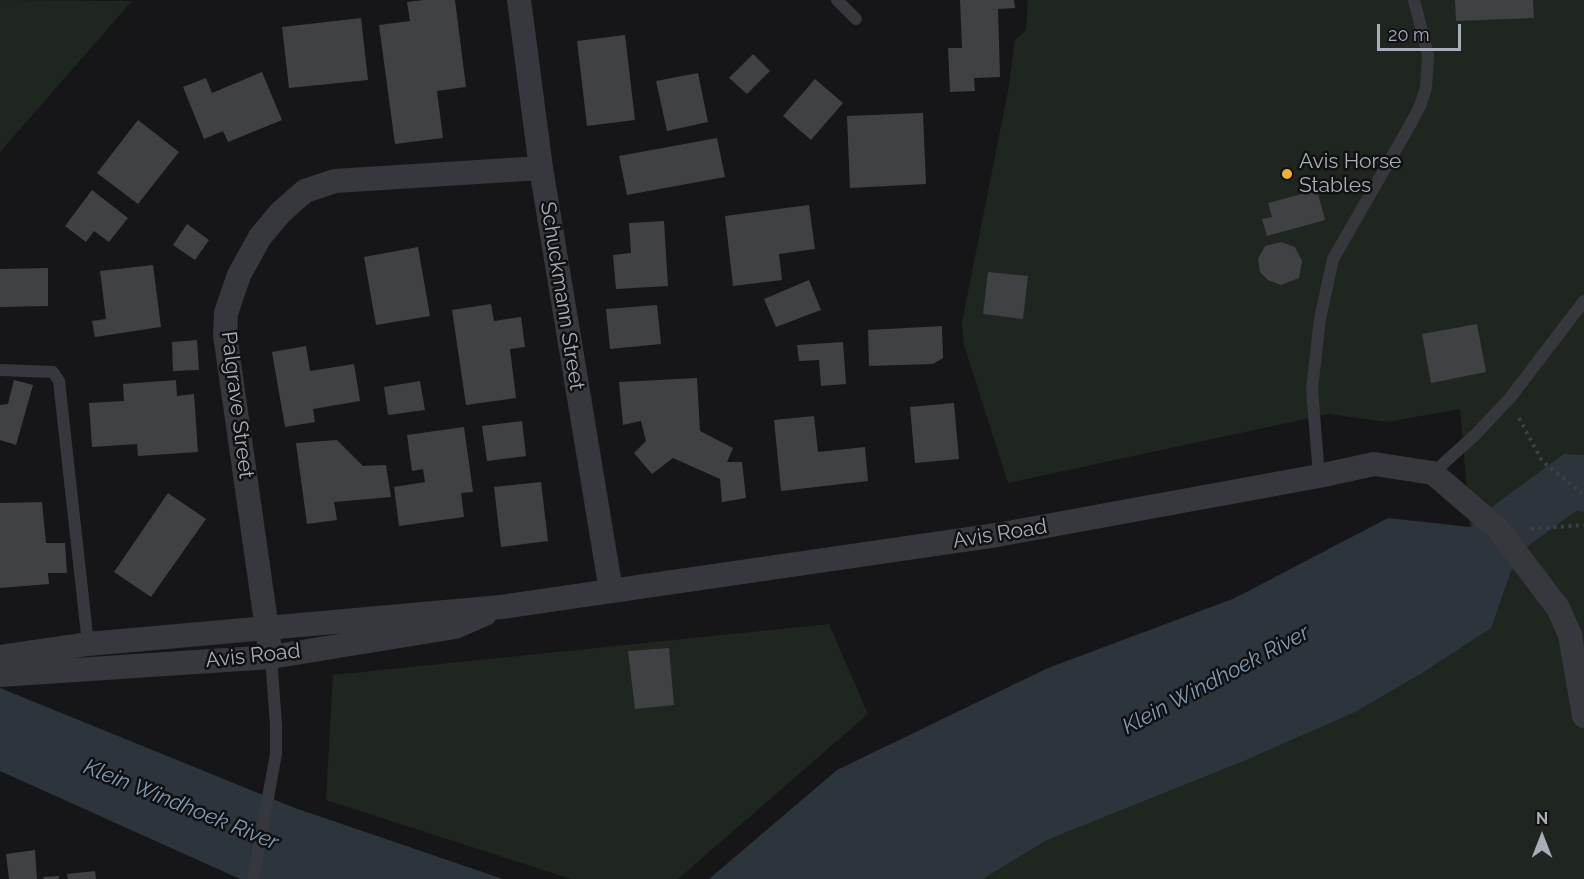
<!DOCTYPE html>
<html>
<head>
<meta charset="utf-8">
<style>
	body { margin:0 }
	#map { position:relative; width:1584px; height:879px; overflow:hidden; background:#161618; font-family:Raleway,sans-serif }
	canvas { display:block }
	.north { position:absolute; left:1512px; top:807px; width:60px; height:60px; -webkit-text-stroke:4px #111113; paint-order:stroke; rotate:0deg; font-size:16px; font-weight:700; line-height:24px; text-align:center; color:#a8adb8 }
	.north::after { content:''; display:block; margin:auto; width:21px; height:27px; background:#a8adb8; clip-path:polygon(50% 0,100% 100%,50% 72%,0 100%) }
	.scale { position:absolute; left:1377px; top:24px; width:84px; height:27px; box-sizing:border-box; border:3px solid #a8adb8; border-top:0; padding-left:8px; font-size:18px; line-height:21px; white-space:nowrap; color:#a8adb8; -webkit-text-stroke:4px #111113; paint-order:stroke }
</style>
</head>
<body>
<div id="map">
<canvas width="1584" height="879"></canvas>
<div class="north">N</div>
<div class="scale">20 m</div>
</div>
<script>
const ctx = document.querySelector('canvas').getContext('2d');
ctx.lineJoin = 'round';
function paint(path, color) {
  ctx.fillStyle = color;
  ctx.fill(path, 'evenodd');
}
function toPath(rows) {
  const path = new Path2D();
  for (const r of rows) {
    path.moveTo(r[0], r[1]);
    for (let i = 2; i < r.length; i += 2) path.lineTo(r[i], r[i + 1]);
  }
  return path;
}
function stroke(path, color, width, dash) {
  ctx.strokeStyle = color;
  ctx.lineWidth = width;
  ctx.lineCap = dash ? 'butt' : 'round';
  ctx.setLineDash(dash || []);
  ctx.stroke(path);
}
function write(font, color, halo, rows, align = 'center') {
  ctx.font = font + ' Raleway,sans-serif';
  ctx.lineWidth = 5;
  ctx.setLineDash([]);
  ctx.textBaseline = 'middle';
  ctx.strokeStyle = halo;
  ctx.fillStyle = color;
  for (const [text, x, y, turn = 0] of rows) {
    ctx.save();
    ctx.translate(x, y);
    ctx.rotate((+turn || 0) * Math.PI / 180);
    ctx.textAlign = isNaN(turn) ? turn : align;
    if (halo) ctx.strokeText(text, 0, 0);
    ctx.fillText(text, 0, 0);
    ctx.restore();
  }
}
paint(toPath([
	[0,0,132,1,0,152],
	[1028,0,1584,0,1584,879,983,879,1047,840,1239,763,1470,527,1460,409,1387,422,1329,414,1008,483,964,345,962,322,1009,86,1015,40,1026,30],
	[829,624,868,714,678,879,571,879,326,800,333,675]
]), '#1e261f');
paint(toPath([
	[1564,454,1584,455,1584,512,1576,511,1517,554,1491,628,1422,673,1355,712,1239,763,1047,840,983,879,709,879,837,770,1048,668,1235,598,1388,518,1470,527,1481,515],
	[0,688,295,808,503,879,240,879,0,771]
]), '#2c353c');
paint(toPath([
	[424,0,455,0,466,87,437,91,443,138,395,144,379,25,410,21,407,2],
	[960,0,1014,0,1015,8,998,9,1000,77,974,78,975,91,950,92,948,48,962,48],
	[1455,0,1533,0,1534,18,1456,21],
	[361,18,368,80,289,88,282,27],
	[625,35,635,120,587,126,577,41],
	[753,54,770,71,747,94,729,78],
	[262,72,282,120,228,142,223,131,204,139,183,87,206,78,212,93],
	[698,73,708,122,667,131,656,81],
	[815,79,843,103,811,140,783,116],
	[923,113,926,184,850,188,847,116],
	[138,120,179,152,138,204,97,173],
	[717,138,725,177,627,195,619,156],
	[92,190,128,218,109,242,94,231,86,242,65,226],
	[1317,190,1325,220,1267,236,1262,219,1272,217,1268,203],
	[809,205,815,249,779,254,782,280,733,286,725,216],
	[664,221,668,286,616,289,613,255,631,253,629,223],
	[187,224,209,240,195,260,173,245],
	[1281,242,1295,247,1302,261,1299,278,1281,285,1268,280,1260,272,1258,259,1265,246],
	[418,247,430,316,376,325,364,257],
	[153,265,161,327,95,337,92,321,106,319,100,271],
	[48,268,48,306,0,307,0,269],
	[988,272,1028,276,1023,319,983,314],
	[809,280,821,310,776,327,764,299],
	[491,304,494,321,521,317,525,347,510,349,516,398,466,405,452,310],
	[657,305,661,344,610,349,606,309],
	[1477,324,1486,372,1431,383,1422,334],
	[942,326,943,358,933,364,869,366,868,330],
	[197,340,199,370,173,371,172,342],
	[843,342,846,384,821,386,819,360,799,361,797,345],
	[306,346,310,371,354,364,360,401,313,409,315,422,285,427,272,352],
	[697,378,700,431,733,448,727,462,742,462,746,498,722,502,720,479,673,458,652,474,634,453,646,441,641,421,623,425,619,382],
	[14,380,33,385,16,445,0,440,0,405,8,404],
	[176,380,177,396,194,394,198,452,138,456,137,444,92,447,89,403,124,401,123,384],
	[420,381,425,410,388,415,384,387],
	[954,403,959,459,915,463,910,407],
	[814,416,818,452,865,447,868,481,781,491,774,420],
	[522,421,526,456,487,461,482,426],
	[464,427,473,492,461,493,464,517,399,526,394,487,425,482,423,469,412,471,407,435],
	[337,440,363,466,386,465,391,497,334,502,337,520,307,524,296,443],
	[541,482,548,541,501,547,494,487],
	[168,493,206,519,151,597,114,572],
	[42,502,46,543,65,543,67,573,48,573,49,584,0,588,0,503],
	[669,648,674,705,635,709,628,651],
	[35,850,37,879,9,879,6,854],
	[95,871,96,879,68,879,67,874],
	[59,876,59,879,44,879,43,877]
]), '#404145');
stroke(toPath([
	[1519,418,1542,461,1584,495],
	[1531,529,1584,525]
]), '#3d3f44', 4, [3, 4.5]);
stroke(toPath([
	[837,0,856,19],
	[0,370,53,372,59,381,88,644],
	[1433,473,1475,435,1510,398,1584,301],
	[1319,476,1312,389,1320,319,1333,259,1410,125,1420,106,1426,88,1428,55,1414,0],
	[253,879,276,754,276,725,271,657]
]), '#37383d', 12);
stroke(toPath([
	[519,0,541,168,611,591],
	[0,657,88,644,501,607,997,535,1319,476,1374,464,1433,473,1498,529,1558,608,1570,635,1584,716],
	[271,657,225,335,226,313,239,275,260,237,281,212,305,191,335,181,541,168],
	[0,675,271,657,455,627,485,614]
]), '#37383d', 24);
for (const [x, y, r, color] of [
	[1287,174,6,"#f2b134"]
]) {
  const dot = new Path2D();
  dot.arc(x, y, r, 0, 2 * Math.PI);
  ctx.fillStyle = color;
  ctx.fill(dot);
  stroke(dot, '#111113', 2);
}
write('21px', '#a8adb8', '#111113', [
	["Avis Horse",1299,162],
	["Stables",1299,186]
], 'left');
write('21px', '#a8adb8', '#111113', [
	["Schuckmann Street",562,296,81],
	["Palgrave Street",237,405,83],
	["Avis Road",1000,534,-9],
	["Avis Road",253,656,-6]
]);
write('italic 22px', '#7f9bb3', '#111113', [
	["Klein Windhoek River",1216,680,-28],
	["Klein Windhoek River",181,805,22]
]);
</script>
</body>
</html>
